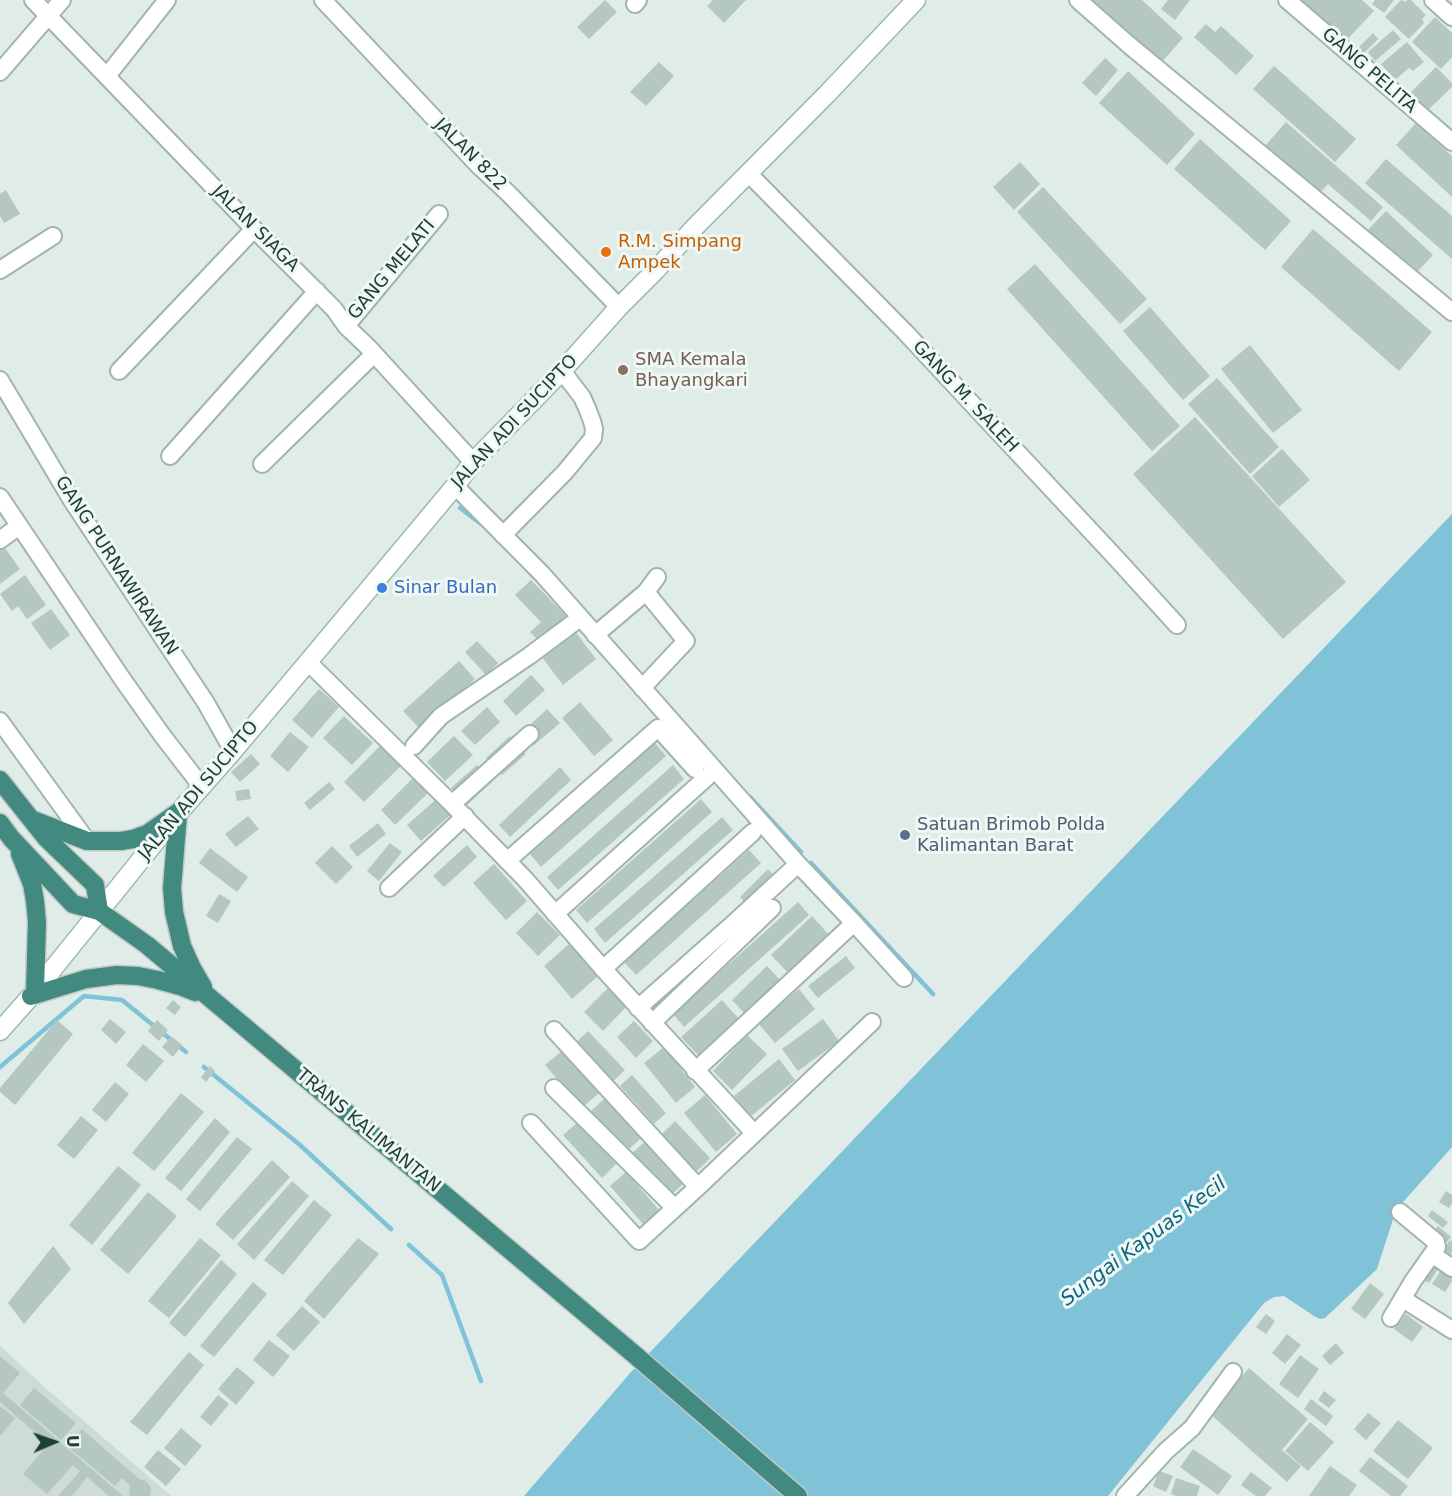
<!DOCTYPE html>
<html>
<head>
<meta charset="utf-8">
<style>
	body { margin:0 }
	#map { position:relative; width:1452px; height:1496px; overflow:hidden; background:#dfece7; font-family:"DejaVu Sans",sans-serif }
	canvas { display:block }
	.north { position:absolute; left:24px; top:1412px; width:60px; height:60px; -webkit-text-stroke:4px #eff8f4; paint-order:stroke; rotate:88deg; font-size:16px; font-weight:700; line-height:24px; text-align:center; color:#1e3e38 }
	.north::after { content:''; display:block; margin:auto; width:21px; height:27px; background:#1e3e38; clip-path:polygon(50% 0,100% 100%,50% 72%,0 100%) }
</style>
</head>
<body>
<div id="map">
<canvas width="1452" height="1496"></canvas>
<div class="north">U</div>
</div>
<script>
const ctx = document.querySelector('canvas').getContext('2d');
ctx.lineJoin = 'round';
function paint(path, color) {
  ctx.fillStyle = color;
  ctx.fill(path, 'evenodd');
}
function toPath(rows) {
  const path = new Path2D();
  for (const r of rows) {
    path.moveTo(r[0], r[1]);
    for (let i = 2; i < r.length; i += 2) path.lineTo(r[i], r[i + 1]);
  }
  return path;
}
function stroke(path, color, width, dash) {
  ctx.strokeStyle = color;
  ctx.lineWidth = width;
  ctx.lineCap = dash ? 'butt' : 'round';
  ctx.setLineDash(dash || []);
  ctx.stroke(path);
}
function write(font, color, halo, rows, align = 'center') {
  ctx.font = font + ' "DejaVu Sans",sans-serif';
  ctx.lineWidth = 6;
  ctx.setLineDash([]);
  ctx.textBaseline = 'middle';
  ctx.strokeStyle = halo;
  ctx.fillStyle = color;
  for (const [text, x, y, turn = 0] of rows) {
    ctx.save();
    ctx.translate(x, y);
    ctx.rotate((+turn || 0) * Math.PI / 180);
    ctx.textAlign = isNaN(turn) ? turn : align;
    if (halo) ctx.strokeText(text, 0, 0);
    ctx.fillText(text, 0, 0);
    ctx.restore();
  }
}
paint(toPath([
	[0,1346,49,1391,171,1496,0,1496]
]), '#cddcd6');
paint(toPath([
	[1452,514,1452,1147,1396,1210,1377,1269,1325,1318,1320,1319,1314,1316,1284,1296,1274,1297,1264,1303,1108,1496,524,1496,631,1372]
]), '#80c3d8');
stroke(toPath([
	[460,508,484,526],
	[750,797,801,852],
	[811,863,933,994],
	[0,1067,84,996,122,1000,186,1052],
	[204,1067,300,1145,391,1229],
	[409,1245,442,1275,481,1381]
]), '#80c3d8', 4.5);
paint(toPath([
	[605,0,617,12,589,39,577,27],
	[713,0,746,0,724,23,707,6],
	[1090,0,1142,0,1183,38,1159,65],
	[1168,0,1190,0,1175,20,1161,9],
	[1298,0,1362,0,1374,11,1343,44],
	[1375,0,1394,0,1384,13,1372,4],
	[1401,0,1406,2,1407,0,1411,0,1426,15,1422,19,1424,23,1409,39,1385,17],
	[1435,17,1452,33,1452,57,1441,69,1412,42],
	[1206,24,1215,32,1221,26,1254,56,1236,75,1194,37],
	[1393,30,1401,39,1375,61,1368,52],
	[1373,33,1378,39,1363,54,1358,48],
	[1407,42,1424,62,1413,71,1409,68,1395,80,1381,64],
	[1105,58,1118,70,1096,96,1082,83],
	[659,62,674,76,646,106,630,92],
	[1274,66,1356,139,1335,162,1253,89],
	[1436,67,1452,83,1452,87,1429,109,1418,109,1406,97],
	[1128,71,1195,134,1167,165,1099,103],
	[1286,122,1383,207,1371,221,1328,184,1318,195,1264,147],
	[1416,123,1452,156,1452,197,1396,145],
	[1200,139,1291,221,1265,250,1174,169],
	[1386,159,1452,216,1452,259,1365,183],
	[1020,162,1040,184,1014,210,993,187],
	[1043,187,1147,299,1120,324,1017,212],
	[6,190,20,214,4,223,0,216,0,194],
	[1386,211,1433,255,1415,274,1368,230],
	[1313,229,1432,332,1399,371,1281,267],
	[1035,264,1180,426,1152,451,1007,289],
	[1150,307,1210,376,1183,400,1123,331],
	[1250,345,1302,410,1273,433,1221,369],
	[1217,378,1279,447,1250,474,1188,404],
	[1195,417,1346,582,1283,639,1133,474],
	[1282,449,1310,480,1279,507,1252,476],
	[0,541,20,569,0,584],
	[25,575,46,605,27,619,18,606,12,611,0,594],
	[531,580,567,617,541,643,530,632,541,622,515,595],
	[51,609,70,635,50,650,31,623],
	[574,630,596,659,563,685,541,656],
	[477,641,498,663,486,675,465,652],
	[459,661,475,679,420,729,403,711],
	[531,675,545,690,516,716,503,701],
	[319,689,339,707,312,738,292,720],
	[580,702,613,740,594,756,562,718],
	[487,707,500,722,475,745,461,731],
	[547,709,560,723,533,746,521,733],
	[344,716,373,743,352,765,323,738],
	[290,732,309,747,288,772,270,756],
	[454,736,473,755,445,781,427,762],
	[510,736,526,754,502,775,486,758],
	[655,743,666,756,541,867,530,854],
	[381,745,401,766,364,802,344,782],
	[251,754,260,764,240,782,231,772],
	[477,765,492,782,466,806,451,788],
	[673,765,684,779,558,890,547,877],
	[560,767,571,780,510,837,499,825],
	[413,778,428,793,395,825,381,810],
	[329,782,335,789,310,810,304,803],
	[249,789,251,799,237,801,235,791],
	[440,796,454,812,421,841,407,825],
	[701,799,712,812,587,923,576,910],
	[248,816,259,829,236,847,225,834],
	[722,817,733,830,605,943,594,929],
	[378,823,386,834,357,857,349,846],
	[390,843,402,852,379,881,367,871],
	[467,845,477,857,444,887,433,876],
	[332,846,353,867,336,884,315,863],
	[210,848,248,877,237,892,199,863],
	[749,850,761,863,636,975,624,962],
	[494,864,527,901,506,920,473,883],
	[768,869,776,878,748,906,740,897],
	[219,894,231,901,218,923,206,916],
	[798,902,809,915,684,1027,673,1014],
	[537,912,560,935,538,956,516,933],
	[812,916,829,935,789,974,771,955],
	[569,944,598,976,572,999,544,966],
	[846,956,855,968,818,998,808,986],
	[767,966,780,980,744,1013,732,1000],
	[608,988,627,1006,603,1031,584,1012],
	[799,989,815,1009,775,1043,758,1023],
	[173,1000,181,1007,175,1015,166,1008],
	[722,1000,738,1018,698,1055,681,1037],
	[110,1019,126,1032,116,1044,101,1030],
	[823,1019,839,1041,798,1071,782,1049],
	[57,1020,73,1034,15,1105,0,1092,0,1088],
	[157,1020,168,1030,159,1041,148,1031],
	[634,1021,653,1041,636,1058,617,1037],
	[588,1031,625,1070,609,1085,572,1046],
	[747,1035,767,1054,732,1090,713,1071],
	[171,1036,182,1045,173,1057,162,1047],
	[143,1044,164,1061,146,1082,126,1065],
	[664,1047,695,1087,676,1103,644,1063],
	[563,1050,599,1093,582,1108,545,1065],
	[779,1059,795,1080,750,1117,734,1096],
	[210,1066,215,1071,206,1082,201,1077],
	[632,1075,666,1113,654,1124,620,1086],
	[115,1082,129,1094,106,1122,92,1110],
	[181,1093,204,1112,154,1171,132,1153],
	[705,1095,737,1134,716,1152,684,1113],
	[605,1098,641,1138,626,1152,590,1112],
	[81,1116,98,1130,74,1159,57,1145],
	[215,1118,230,1132,181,1191,165,1178],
	[675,1121,710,1158,697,1171,661,1135],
	[578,1122,616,1164,602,1178,563,1135],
	[237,1137,252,1149,200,1211,186,1199],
	[648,1139,669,1162,665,1166,672,1174,675,1172,685,1182,670,1196,631,1154],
	[272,1160,290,1177,233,1240,215,1224],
	[118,1166,141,1185,92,1245,69,1225],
	[626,1172,659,1210,643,1224,610,1186],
	[292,1181,309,1196,254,1260,237,1244],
	[1446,1191,1452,1195,1452,1203,1449,1208,1439,1202],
	[148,1192,177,1216,128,1274,100,1250],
	[314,1200,332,1215,283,1275,264,1260],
	[1432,1210,1448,1222,1443,1228,1428,1216],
	[1438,1226,1451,1237,1443,1246,1430,1235],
	[200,1238,221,1255,169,1318,148,1301],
	[358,1238,379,1254,324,1319,304,1301],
	[1450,1240,1452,1242,1452,1252,1447,1261,1439,1256],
	[53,1246,71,1269,24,1324,8,1303],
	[1431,1256,1442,1263,1429,1283,1418,1276],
	[221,1260,237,1274,185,1337,169,1323],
	[1443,1267,1452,1273,1452,1281,1445,1292,1432,1284],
	[253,1282,267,1294,214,1357,200,1346],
	[1370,1283,1384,1294,1365,1319,1351,1309],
	[302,1306,320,1322,294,1351,276,1335],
	[1266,1314,1275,1321,1266,1334,1256,1327],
	[1406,1314,1423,1327,1412,1342,1394,1329],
	[1287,1334,1301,1345,1285,1364,1272,1353],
	[269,1340,290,1356,273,1377,253,1360],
	[1336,1343,1344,1353,1330,1365,1322,1356],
	[189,1352,204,1365,147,1435,130,1422],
	[1300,1355,1319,1369,1298,1398,1279,1384],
	[0,1356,20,1373,3,1393,123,1496,109,1496,87,1477,72,1496,58,1496,80,1471,73,1465,47,1494,23,1474,48,1444,0,1402],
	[237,1367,255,1382,236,1405,218,1389],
	[1249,1368,1308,1419,1282,1450,1301,1466,1287,1482,1210,1414],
	[34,1388,76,1423,61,1440,20,1405],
	[1324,1391,1336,1400,1329,1408,1318,1400],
	[218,1395,229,1404,211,1426,200,1417],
	[1311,1399,1333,1416,1326,1426,1304,1409],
	[0,1406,15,1418,0,1436],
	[1368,1413,1381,1423,1366,1440,1354,1429],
	[1398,1420,1433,1448,1408,1479,1373,1451],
	[1310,1422,1334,1442,1308,1471,1285,1451],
	[181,1428,202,1446,185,1466,164,1448],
	[82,1429,139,1479,144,1480,148,1483,151,1488,150,1496,130,1496,129,1494,130,1486,122,1478,115,1486,68,1447],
	[1193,1449,1232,1476,1218,1495,1180,1467],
	[158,1450,181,1469,166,1486,144,1467],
	[1370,1457,1408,1486,1400,1496,1391,1496,1359,1471],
	[1330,1466,1357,1485,1349,1496,1309,1496],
	[1159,1471,1173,1476,1166,1492,1153,1486],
	[1251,1472,1272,1488,1265,1496,1256,1496,1241,1485],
	[1176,1478,1200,1486,1197,1496,1176,1496,1171,1494]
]), '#b4c7c0');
const minor = toPath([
	[33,0,254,229,334,309,346,326,368,347,473,462],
	[323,0,479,166,508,193,619,307],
	[1078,0,1129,45,1452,312],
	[1287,0,1452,142],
	[1433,0,1452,17],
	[635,4,638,0],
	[0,72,62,0],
	[107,76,167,0],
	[748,173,906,333,1116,558,1177,625],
	[0,270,53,236],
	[346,326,439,214],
	[119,371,254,229],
	[0,380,71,499,206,703,233,751],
	[170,456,317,291],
	[262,464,374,354],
	[455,486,543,575,798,864,854,923,904,978],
	[0,497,123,680,162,735,202,787],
	[503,535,565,472,593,438,594,429,592,421,587,408,582,397,562,371],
	[0,540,19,526],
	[646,592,657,577],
	[595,635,646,592,686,641,642,688],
	[308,662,452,804,525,879,606,972,754,1133],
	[0,721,87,841],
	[414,746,441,716,529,656,580,618],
	[452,804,530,734],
	[507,861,658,728,695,769],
	[389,888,465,816],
	[555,914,707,777],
	[603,969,753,832],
	[638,1008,735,922,798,864],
	[652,1023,772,908],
	[554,1030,698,1187],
	[695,1071,854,923],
	[554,1088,675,1208],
	[531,1123,639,1241,698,1187,872,1022],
	[1432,1254,1452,1268],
	[1403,1299,1452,1330],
	[1391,1318,1413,1281,1437,1247,1436,1242,1400,1212],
	[1125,1496,1166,1451,1192,1428,1233,1372]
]);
const secondary = toPath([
	[0,1031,31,996,181,810,233,751,308,662,455,486,473,462,562,371,619,307,655,271,694,228,827,94,916,0]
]);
const trunk = toPath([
	[0,780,46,838,95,885,99,911],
	[178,814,172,888,174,912,182,946,192,968,203,987],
	[33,820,87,841,121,841,133,839,147,834,181,810],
	[0,823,11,838,73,904,99,911,147,945,635,1355,798,1496],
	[20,854,32,884,35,901,37,922,35,991],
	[31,996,86,979,117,975,138,976,158,980,180,986,195,992]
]);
stroke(minor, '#a1b4af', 20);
stroke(secondary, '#9cb9b1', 21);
stroke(trunk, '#c0c9c7', 21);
stroke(minor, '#fff', 16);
stroke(secondary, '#fff', 18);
stroke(trunk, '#428a7f', 18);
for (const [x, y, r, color] of [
	[606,252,6,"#e8710a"],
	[623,370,6,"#8d6e63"],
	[382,588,6,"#3f7fe0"],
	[905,835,6,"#5c6f8a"]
]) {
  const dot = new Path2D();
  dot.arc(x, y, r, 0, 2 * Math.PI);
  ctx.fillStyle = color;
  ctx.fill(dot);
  stroke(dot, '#eff8f4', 2);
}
write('18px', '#1e3e38', '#eff8f4', [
	["GANG PELITA",1369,71,41],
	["JALAN 822",470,155,45],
	["JALAN SIAGA",255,229,45],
	["GANG MELATI",392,270,-50],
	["GANG M. SALEH",965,397,47],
	["JALAN ADI SUCIPTO",515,422,-47],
	["GANG PURNAWIRAWAN",116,566,57],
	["JALAN ADI SUCIPTO",199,791,-50],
	["TRANS KALIMANTAN",368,1131,40]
]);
write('18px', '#c56008', '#eff8f4', [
	["R.M. Simpang",618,242],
	["Ampek",618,263]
], 'left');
write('18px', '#785e54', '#eff8f4', [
	["SMA Kemala",635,360],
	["Bhayangkari",635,381]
], 'left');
write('18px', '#366cbe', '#eff8f4', [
	["Sinar Bulan",394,588]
], 'left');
write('18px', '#4e5e75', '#eff8f4', [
	["Satuan Brimob Polda",917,825],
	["Kalimantan Barat",917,846]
], 'left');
write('italic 20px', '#126580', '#eff8f4', [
	["Sungai Kapuas Kecil",1144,1242,-37]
]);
</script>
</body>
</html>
